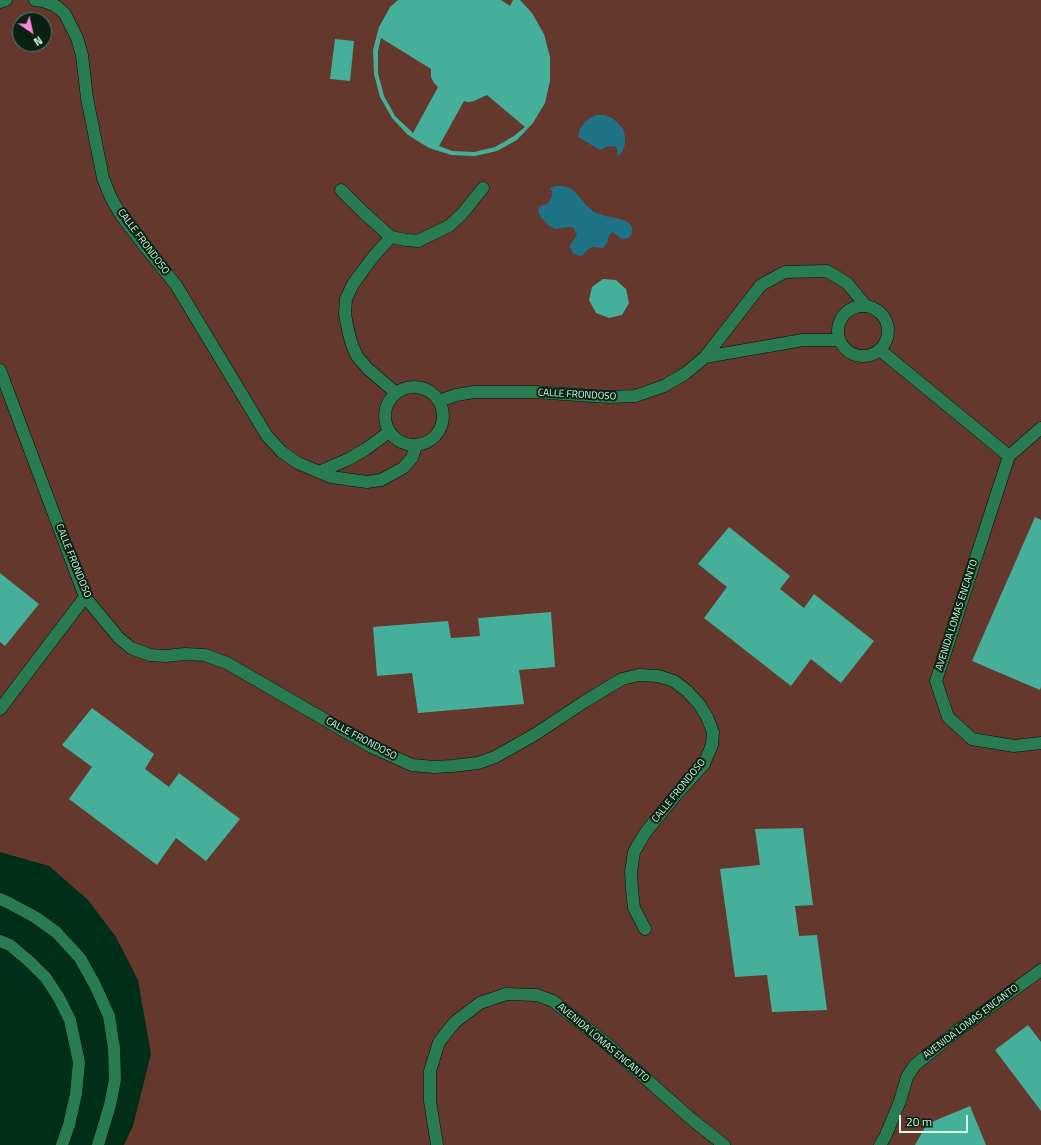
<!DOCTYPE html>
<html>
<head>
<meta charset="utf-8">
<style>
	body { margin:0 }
	#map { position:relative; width:1041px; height:1145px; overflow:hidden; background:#002e18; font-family:"Titillium Web",sans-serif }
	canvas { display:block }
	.north { position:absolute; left:12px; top:12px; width:40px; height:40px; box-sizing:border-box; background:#082113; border:1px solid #5a7966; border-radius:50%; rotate:146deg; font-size:11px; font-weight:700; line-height:16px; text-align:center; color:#d5fce2 }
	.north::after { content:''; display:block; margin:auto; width:14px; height:18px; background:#fe86e1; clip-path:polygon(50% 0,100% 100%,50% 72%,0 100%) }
	.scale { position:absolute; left:899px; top:1115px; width:69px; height:18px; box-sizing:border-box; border:2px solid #d5fce2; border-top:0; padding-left:5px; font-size:12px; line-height:14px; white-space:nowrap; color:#d5fce2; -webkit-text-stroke:3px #082113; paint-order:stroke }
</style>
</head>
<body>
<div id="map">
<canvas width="1041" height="1145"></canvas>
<div class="north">N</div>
<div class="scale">20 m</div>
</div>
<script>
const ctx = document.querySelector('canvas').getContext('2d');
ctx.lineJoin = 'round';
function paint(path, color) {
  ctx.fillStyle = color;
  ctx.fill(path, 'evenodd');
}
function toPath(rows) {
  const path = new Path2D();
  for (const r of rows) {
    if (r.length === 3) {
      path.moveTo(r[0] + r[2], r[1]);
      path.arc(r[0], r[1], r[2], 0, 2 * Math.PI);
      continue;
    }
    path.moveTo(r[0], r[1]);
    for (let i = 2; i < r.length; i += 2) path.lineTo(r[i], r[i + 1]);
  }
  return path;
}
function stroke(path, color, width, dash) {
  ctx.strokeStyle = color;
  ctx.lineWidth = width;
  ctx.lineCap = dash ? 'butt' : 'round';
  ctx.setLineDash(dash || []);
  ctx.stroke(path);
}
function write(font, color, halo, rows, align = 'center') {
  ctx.font = font + ' "Titillium Web",sans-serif';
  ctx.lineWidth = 4;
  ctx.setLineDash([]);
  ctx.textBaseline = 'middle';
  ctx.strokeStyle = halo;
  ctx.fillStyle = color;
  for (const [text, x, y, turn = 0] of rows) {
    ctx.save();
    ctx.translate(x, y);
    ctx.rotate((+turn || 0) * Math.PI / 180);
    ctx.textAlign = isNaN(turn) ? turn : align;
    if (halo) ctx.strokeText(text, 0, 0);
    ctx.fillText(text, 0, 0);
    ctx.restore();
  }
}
paint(toPath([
	[0,0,1041,0,1041,1145,124,1145,133,1126,151,1054,138,980,116,937,88,900,49,866,0,852],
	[20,20,44,20,44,44,20,44]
]), '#64382c');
paint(toPath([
	[597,115,604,115,612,118,618,123,623,129,625,136,625,144,622,152,618,157,617,149,615,146,606,147,600,150,578,137,580,129,584,123,590,118],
	[556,186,563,186,570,188,575,192,586,205,594,212,605,216,620,219,628,222,632,227,632,233,630,236,628,238,622,239,612,232,609,236,607,243,603,248,593,247,588,249,583,255,580,256,574,254,572,252,570,247,571,244,577,235,574,228,569,227,555,229,548,225,540,216,538,211,539,208,542,205,546,205,549,202,552,196,552,191,550,188]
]), '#1f7387');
paint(toPath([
	[398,0,501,0,510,6,513,0,520,0,532,13,544,34,550,57,550,81,545,103,533,123,517,140,497,151,475,156,451,155,429,148,408,135,392,118,380,97,374,74,373,50,379,27,390,7],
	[381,38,431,69,431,77,434,83,438,87,413,133,395,116,384,96,378,73,378,51],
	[487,95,525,127,514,136,495,147,474,152,452,151,439,146,464,101,468,102,474,101],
	[335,39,354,41,350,81,330,79],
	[603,279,616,280,626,289,629,303,622,315,609,318,596,313,589,300,592,287],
	[1035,517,1041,520,1041,687,1040,690,972,661],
	[729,527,790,576,780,589,804,608,814,594,874,641,841,683,811,659,791,686,704,618,727,587,698,564],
	[0,573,39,604,5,646,0,642],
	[551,612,555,667,519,670,524,704,418,713,412,673,377,676,373,627,448,621,451,638,480,636,478,618],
	[92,708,154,754,145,769,169,787,179,773,240,819,206,861,176,838,157,865,69,799,92,767,62,745],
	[803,828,813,905,795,906,799,936,817,935,827,1010,772,1012,767,975,735,977,720,869,760,865,755,829],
	[1028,1025,1041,1042,1041,1111,995,1050],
	[970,1106,986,1145,915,1145,927,1124]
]), '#45af99');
const minor = toPath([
	[35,0,43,1,56,6,65,14,77,38,82,55,87,98,103,178,111,198,121,215,147,249,176,285,267,436,282,452,298,463,331,477,367,482,381,480,403,468,412,458,416,446],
	[0,2,6,0],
	[341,190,363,212,391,237,406,240,418,241,449,226,462,214,483,188],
	[391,237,373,257,353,284,346,299,345,314,348,330,352,345,357,356,367,368,396,393],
	[863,331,25],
	[880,350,1009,456],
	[705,357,803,340,839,340],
	[0,370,85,597,119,638,131,648,150,655,166,656,185,654,205,655,227,663,372,747,412,765,434,767,452,766,478,763,495,757,534,735,584,702,622,679,639,675,658,676,674,681,687,691,699,704,707,717,713,732,712,745,704,764,676,795,645,833,634,852,631,872,632,890,634,908,645,929],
	[414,416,29],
	[439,401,456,395,474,392,534,392,609,397,635,396,664,386,686,373,705,357,761,285,785,272,827,271,847,283,865,305],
	[1041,428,1009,456,936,681,948,717,972,739,1014,746,1041,743],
	[319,472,349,459,366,449,389,432],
	[0,709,85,597],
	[0,899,7,902,35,917,56,932,80,958,95,985,109,1016,114,1048,115,1080,110,1105,98,1145],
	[0,941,10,945,30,962,46,978,59,998,70,1020,79,1062,76,1094,69,1125,62,1145],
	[437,1145,430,1101,430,1071,439,1042,455,1022,480,1003,506,994,537,995,553,1001,607,1044,689,1117,724,1145],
	[880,1145,885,1137,900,1101,907,1077,915,1065,957,1031,1041,970]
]);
stroke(minor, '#001307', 13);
stroke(minor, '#297c51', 12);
write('10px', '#d5fce2', '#082113', [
	["CALLE FRONDOSO",143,242,53],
	["CALLE FRONDOSO",577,395,3],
	["CALLE FRONDOSO",73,561,68],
	["AVENIDA LOMAS ENCANTO",957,615,-72],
	["CALLE FRONDOSO",361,739,28],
	["CALLE FRONDOSO",679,791,-51],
	["AVENIDA LOMAS ENCANTO",971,1022,-37],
	["AVENIDA LOMAS ENCANTO",603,1043,40]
]);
</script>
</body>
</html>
